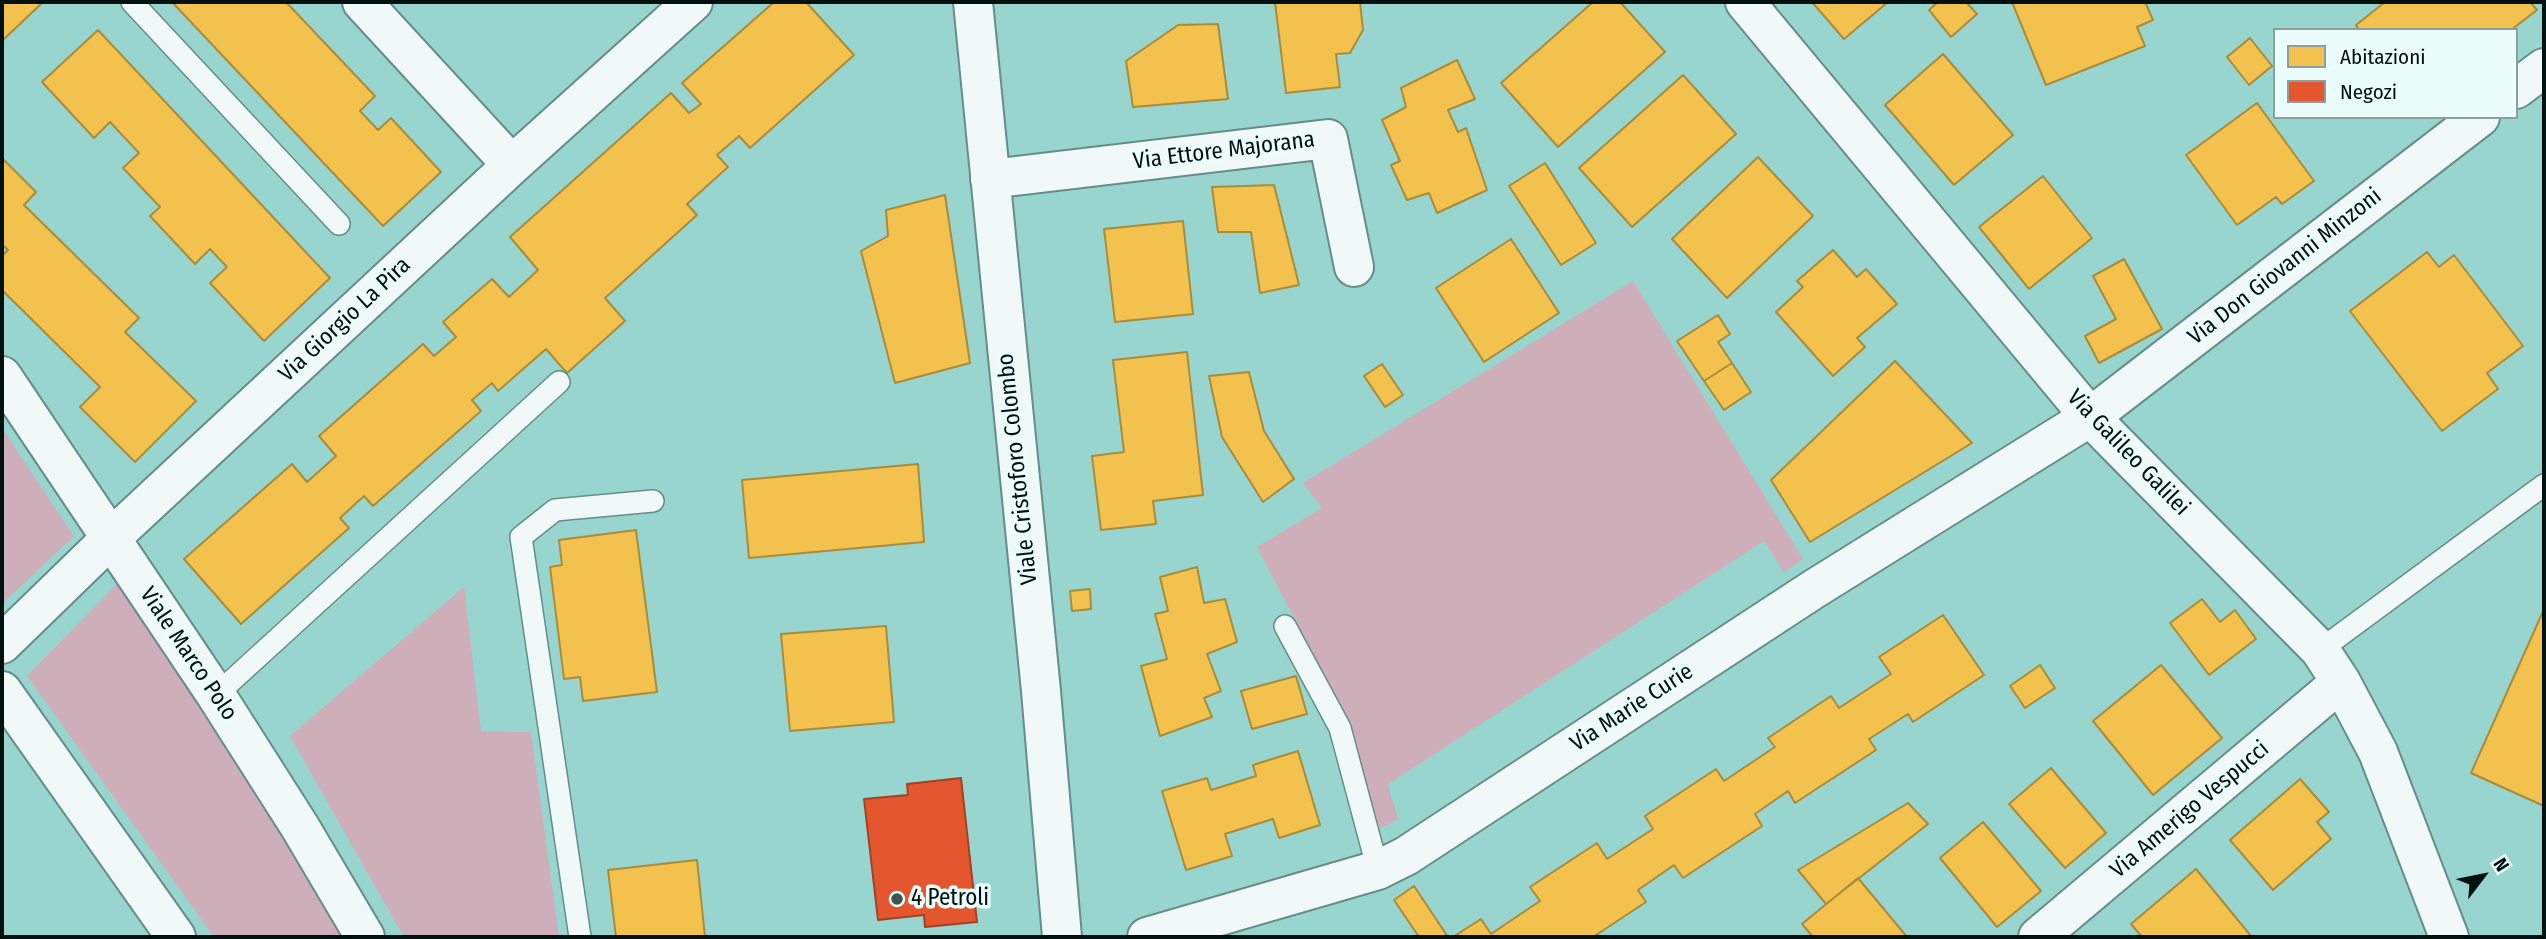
<!DOCTYPE html>
<html>
<head>
<meta charset="utf-8">
<style>
	body { margin:0 }
	#map { position:relative; width:2546px; height:939px; overflow:hidden; background:#99d5cf; font-family:"Fira Sans Condensed",sans-serif }
	canvas { display:block }
	.frame { position:absolute; inset:0; border:4px solid #00110f; pointer-events:none }
	.legend { position:absolute; left:2273px; top:28px; width:245px; height:91px; box-sizing:border-box; background:#eafdfb; border:2px solid #8c9f9d; margin:0; padding:9px 12px; list-style:none; font-size:21px; color:#00110f }
	.legend li { display:flex; align-items:center; gap:14px; height:35px }
	.legend b { width:35px; border:2px solid #8c9f9d }
	.north { position:absolute; left:2448px; top:841px; width:70px; height:70px; -webkit-text-stroke:5px #eafdfb; paint-order:stroke; rotate:58deg; font-size:19px; font-weight:700; line-height:28px; text-align:center; color:#00110f }
	.north::after { content:''; display:block; margin:auto; width:24px; height:32px; background:#00110f; clip-path:polygon(50% 0,100% 100%,50% 72%,0 100%) }
</style>
</head>
<body>
<div id="map">
<canvas width="2546" height="939"></canvas>
<div class="frame"></div>
<ul class="legend">
<li><b style="height:19px;background:#f2c14e"></b>Abitazioni</li>
<li><b style="height:19px;background:#e4572e"></b>Negozi</li>
</ul>
<div class="north">N</div>
</div>
<script>
const ctx = document.querySelector('canvas').getContext('2d');
ctx.lineJoin = 'round';
function paint(path, color) {
  ctx.fillStyle = color;
  ctx.fill(path, 'evenodd');
}
function toPath(rows) {
  const path = new Path2D();
  for (const r of rows) {
    path.moveTo(r[0], r[1]);
    for (let i = 2; i < r.length; i += 2) path.lineTo(r[i], r[i + 1]);
  }
  return path;
}
function stroke(path, color, width, dash) {
  ctx.strokeStyle = color;
  ctx.lineWidth = width;
  ctx.lineCap = dash ? 'butt' : 'round';
  ctx.setLineDash(dash || []);
  ctx.stroke(path);
}
function write(font, color, halo, rows, align = 'center') {
  ctx.font = font + ' "Fira Sans Condensed",sans-serif';
  ctx.lineWidth = 7;
  ctx.setLineDash([]);
  ctx.textBaseline = 'middle';
  ctx.strokeStyle = halo;
  ctx.fillStyle = color;
  for (const [text, x, y, turn = 0] of rows) {
    ctx.save();
    ctx.translate(x, y);
    ctx.rotate((+turn || 0) * Math.PI / 180);
    ctx.textAlign = isNaN(turn) ? turn : align;
    if (halo) ctx.strokeText(text, 0, 0);
    ctx.fillText(text, 0, 0);
    ctx.restore();
  }
}
paint(toPath([
	[1633,281,1803,559,1784,572,1764,541,1388,784,1398,819,1379,829,1368,797,1345,715,1257,547,1322,508,1303,483],
	[2,428,74,536,2,604],
	[119,582,241,760,344,937,214,937,27,676],
	[464,587,481,731,531,732,559,937,404,937,290,736]
]), '#ceaeb8');
const homes = toPath([
	[2,2,43,2,2,41,2,2],
	[172,2,286,2,375,96,360,111,378,130,391,118,441,172,383,226,172,2],
	[774,2,806,2,854,55,750,148,739,136,717,155,728,167,687,204,697,215,605,298,625,321,567,373,546,349,498,391,492,383,472,400,481,411,373,506,364,496,340,518,349,528,241,624,184,559,292,464,307,482,336,456,319,436,423,344,434,356,456,337,443,322,492,279,509,297,538,270,510,237,671,93,689,113,701,104,682,83,774,2],
	[1275,2,1360,2,1363,30,1350,53,1336,54,1340,87,1286,93,1275,2],
	[1593,2,1620,2,1665,52,1558,147,1501,83,1593,2],
	[1812,2,1888,2,1844,39,1812,2],
	[1938,2,1966,2,1977,14,1951,37,1929,10,1938,2],
	[2012,2,2145,2,2153,20,2137,27,2145,46,2046,85,2012,2],
	[2385,2,2530,2,2537,10,2511,30,2359,30,2356,25,2385,2],
	[1218,24,1228,99,1133,107,1126,61,1178,25,1218,24],
	[98,30,330,278,264,341,210,283,227,267,210,249,195,264,150,216,160,207,123,168,139,153,110,122,94,138,42,82,98,30],
	[2250,38,2272,66,2249,85,2227,57,2250,38],
	[1943,54,2013,135,1954,185,1885,105,1943,54],
	[1457,60,1475,99,1448,110,1458,132,1466,128,1487,190,1437,213,1429,193,1407,200,1391,165,1400,161,1382,120,1406,107,1401,88,1457,60],
	[1683,75,1736,134,1632,227,1579,168,1683,75],
	[2257,103,2314,181,2282,204,2276,197,2237,225,2186,155,2257,103],
	[1758,157,1813,216,1727,298,1672,239,1758,157],
	[2,158,36,192,24,205,139,318,125,332,196,401,135,462,80,407,100,387,2,290,2,256,8,250,2,244,2,158],
	[1545,163,1596,243,1561,265,1509,186,1545,163],
	[2043,176,2092,238,2029,289,1979,227,2043,176],
	[1274,185,1299,285,1260,293,1251,232,1218,232,1212,187,1274,185],
	[945,195,970,363,895,383,861,251,888,236,886,210,945,195],
	[1183,221,1193,314,1115,322,1104,229,1183,221],
	[1511,239,1559,313,1484,362,1436,288,1511,239],
	[1833,250,1857,277,1866,269,1897,304,1857,338,1865,347,1833,376,1776,312,1803,287,1797,281,1833,250],
	[2427,252,2439,267,2454,255,2523,346,2487,373,2498,389,2442,431,2350,311,2427,252],
	[2124,259,2162,329,2099,363,2085,336,2116,319,2093,276,2124,259],
	[1718,315,1730,334,1718,342,1732,363,1704,381,1677,341,1718,315],
	[1187,352,1203,495,1153,501,1156,524,1101,530,1092,456,1124,452,1113,360,1187,352],
	[1895,361,1972,443,1810,542,1771,480,1895,361],
	[1732,363,1751,392,1724,410,1704,381,1732,363],
	[1382,364,1403,395,1385,407,1364,376,1382,364],
	[1249,372,1264,431,1294,479,1263,502,1222,437,1209,376,1249,372],
	[918,464,924,542,749,558,742,480,918,464],
	[636,530,657,692,583,701,580,677,564,679,550,567,562,565,559,540,636,530],
	[1197,567,1204,603,1225,599,1237,642,1207,654,1221,691,1204,698,1212,717,1160,736,1141,666,1167,659,1155,614,1168,611,1160,577,1197,567],
	[1090,589,1091,609,1072,611,1070,591,1090,589],
	[2202,599,2220,622,2235,610,2256,639,2209,675,2170,623,2202,599],
	[2544,609,2544,806,2471,773,2544,609],
	[1943,615,1984,675,1913,722,1908,714,1869,739,1876,750,1795,803,1788,791,1755,814,1762,826,1683,878,1674,865,1638,890,1646,902,1593,937,1453,937,1481,919,1491,934,1540,901,1530,887,1597,843,1607,859,1653,829,1645,816,1716,769,1724,781,1775,747,1768,738,1831,696,1839,708,1891,674,1879,657,1943,615],
	[886,626,894,722,790,731,781,634,886,626],
	[2040,665,2055,688,2025,708,2010,686,2040,665],
	[2161,665,2222,738,2153,795,2093,721,2161,665],
	[1296,676,1307,714,1252,729,1241,691,1296,676],
	[1298,751,1320,825,1279,838,1273,819,1225,834,1232,856,1186,870,1162,791,1207,778,1211,790,1256,776,1253,765,1298,751],
	[2051,768,2106,833,2065,868,2009,804,2051,768],
	[2300,779,2329,812,2317,822,2331,839,2273,890,2230,840,2300,779],
	[1908,803,1928,824,1826,904,1798,870,1908,803],
	[1983,822,2041,891,1997,927,1940,858,1983,822],
	[697,860,705,937,616,937,608,870,697,860],
	[2196,869,2251,936,2142,937,2131,924,2196,869],
	[1858,878,1907,937,1813,937,1802,924,1858,878],
	[1414,886,1448,937,1419,937,1394,900,1414,886]
]);
paint(homes, '#f2c14e');
stroke(homes, '#a98c3b', 2);
const shops = toPath([
	[961,778,977,922,925,927,924,915,878,920,864,799,908,795,907,784,961,778]
]);
paint(shops, '#e4572e');
stroke(shops, '#a04225', 2);
const service = toPath([
	[132,2,339,224],
	[1285,626,1340,728,1378,870],
	[2320,650,2544,485],
	[216,695,559,382],
	[580,937,521,537,555,510,653,501]
]);
const minor = toPath([
	[362,2,512,165],
	[973,2,1041,691,1062,937],
	[1745,2,2090,417,2320,650,2341,682,2378,752,2449,937],
	[2516,89,2544,68],
	[990,179,1328,139,1354,267],
	[2,376,216,695,300,827,365,937],
	[2,644,110,539,512,165,693,2],
	[2,691,176,937],
	[1147,937,1378,870,1406,856,1814,589,2090,417,2480,117],
	[2038,937,2341,682]
]);
stroke(service, '#668d89', 24);
stroke(minor, '#668d89', 42);
stroke(service, '#f0f9f8', 21);
stroke(minor, '#f0f9f8', 38);
for (const [x, y, r, color] of [
	[897,899,7,"#365652"]
]) {
  const dot = new Path2D();
  dot.arc(x, y, r, 0, 2 * Math.PI);
  ctx.fillStyle = color;
  ctx.fill(dot);
  stroke(dot, '#eafdfb', 2.5);
}
write('23px', '#00110f', '#eafdfb', [
	["Via Ettore Majorana",1224,151,-7],
	["Via Don Giovanni Minzoni",2285,267,-38],
	["Via Giorgio La Pira",345,320,-43],
	["Via Galileo Galilei",2128,453,46],
	["Viale Cristoforo Colombo",1018,469,-96],
	["Viale Marco Polo",188,654,56],
	["Via Marie Curie",1632,708,-33],
	["Via Amerigo Vespucci",2190,810,-40]
]);
write('23px', '#00110f', '#eafdfb', [
	["4 Petroli",911,899]
], 'left');
</script>
</body>
</html>
